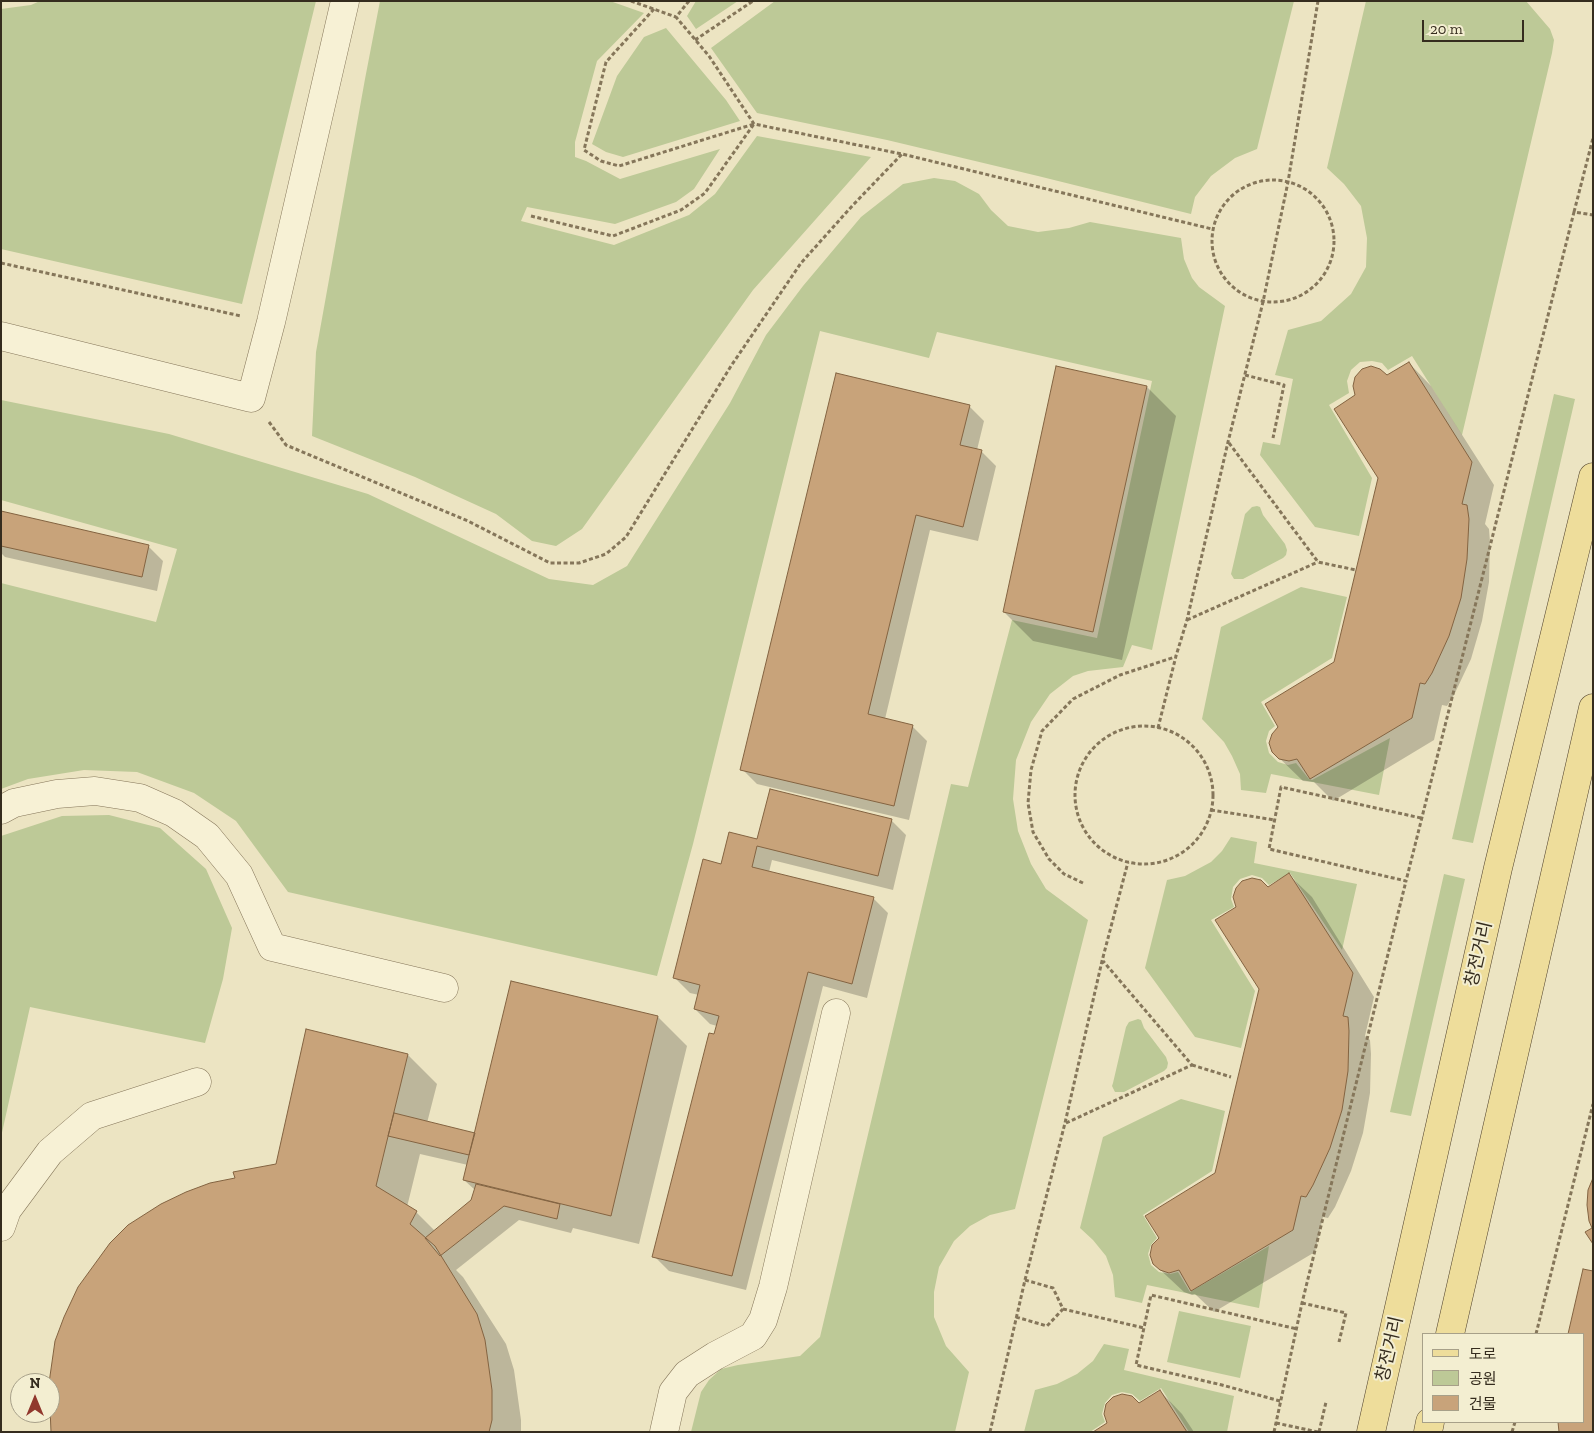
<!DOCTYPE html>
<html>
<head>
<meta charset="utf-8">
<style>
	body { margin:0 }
	#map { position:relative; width:1594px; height:1433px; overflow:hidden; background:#ece4c2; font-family:"Zilla Slab","Noto Sans KR",serif }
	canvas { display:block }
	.frame { position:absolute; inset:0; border:2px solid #352c1e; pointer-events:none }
	.legend { position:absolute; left:1422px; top:1333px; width:162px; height:90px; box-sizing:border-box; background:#f3eed1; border:1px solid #a7a089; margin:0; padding:6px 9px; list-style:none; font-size:15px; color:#352c1e }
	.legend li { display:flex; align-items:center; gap:10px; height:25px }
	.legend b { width:25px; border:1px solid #a7a089 }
	.north { position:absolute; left:10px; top:1373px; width:50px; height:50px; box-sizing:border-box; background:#f3eed1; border:1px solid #a7a089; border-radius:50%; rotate:0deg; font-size:14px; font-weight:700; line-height:20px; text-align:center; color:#352c1e }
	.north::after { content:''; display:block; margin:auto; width:18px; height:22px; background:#91382d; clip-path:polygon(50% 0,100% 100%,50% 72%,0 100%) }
	.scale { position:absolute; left:1422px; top:20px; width:102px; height:22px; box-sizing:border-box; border:2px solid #352c1e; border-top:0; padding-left:6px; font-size:15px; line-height:18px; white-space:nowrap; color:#352c1e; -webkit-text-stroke:4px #f3eed1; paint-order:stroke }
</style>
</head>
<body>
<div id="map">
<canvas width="1594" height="1433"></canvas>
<div class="frame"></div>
<ul class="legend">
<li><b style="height:6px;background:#eedd9b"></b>도로</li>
<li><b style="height:14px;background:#bdc997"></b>공원</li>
<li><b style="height:14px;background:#c8a37a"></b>건물</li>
</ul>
<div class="north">N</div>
<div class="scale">20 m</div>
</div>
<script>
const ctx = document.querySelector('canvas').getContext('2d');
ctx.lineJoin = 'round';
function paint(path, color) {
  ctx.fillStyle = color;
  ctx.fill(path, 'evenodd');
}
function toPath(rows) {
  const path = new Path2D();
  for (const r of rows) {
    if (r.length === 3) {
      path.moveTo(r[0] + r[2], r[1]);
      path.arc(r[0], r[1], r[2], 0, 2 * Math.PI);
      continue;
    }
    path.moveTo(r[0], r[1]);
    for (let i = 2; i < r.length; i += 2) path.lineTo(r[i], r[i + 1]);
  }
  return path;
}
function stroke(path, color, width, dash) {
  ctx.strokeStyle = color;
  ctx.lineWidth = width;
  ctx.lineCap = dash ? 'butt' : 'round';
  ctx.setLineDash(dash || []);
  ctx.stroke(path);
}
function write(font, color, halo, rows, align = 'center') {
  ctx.font = font + ' "Zilla Slab","Noto Sans KR",serif';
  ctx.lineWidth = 4;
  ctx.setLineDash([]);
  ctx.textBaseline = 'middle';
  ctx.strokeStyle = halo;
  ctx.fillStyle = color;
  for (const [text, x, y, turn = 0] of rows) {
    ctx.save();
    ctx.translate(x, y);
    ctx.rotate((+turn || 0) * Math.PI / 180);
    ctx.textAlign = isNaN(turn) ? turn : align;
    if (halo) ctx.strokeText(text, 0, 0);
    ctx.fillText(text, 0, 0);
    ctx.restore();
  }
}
paint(toPath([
	[40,1,316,1,242,304,1,249,1,9,31,5],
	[380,1,610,1,644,13,597,61,575,142,575,157,586,161,620,179,720,149,694,189,676,202,615,224,527,207,521,221,614,245,689,215,715,194,757,136,871,157,753,290,582,529,556,546,532,541,496,514,415,477,312,436,316,352,365,79],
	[696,1,738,1,696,29,687,16],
	[775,1,1294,1,1257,149,1235,158,1211,176,1195,197,1191,214,1038,176,887,140,757,113,711,48],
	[1366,1,1526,1,1550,29,1554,40,1552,53,1462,435,1412,356,1388,370,1382,363,1372,361,1360,362,1351,370,1347,381,1349,393,1329,405,1372,478,1359,536,1315,527,1260,455,1263,442,1280,445,1293,379,1275,375,1288,330,1321,321,1351,294,1366,267,1367,238,1361,206,1344,184,1327,168],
	[666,28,726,100,740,121,623,157,606,152,592,144,617,76,644,37],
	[934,178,955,181,979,194,991,210,1008,226,1038,232,1069,228,1090,222,1181,238,1184,259,1192,278,1199,287,1225,306,1152,650,1132,645,1123,667,1088,671,1073,676,1050,694,1031,722,1016,760,1013,799,1018,831,1031,864,1046,889,1088,920,1015,1209,990,1215,970,1226,954,1241,939,1267,934,1292,934,1317,946,1346,969,1372,955,1432,691,1432,701,1392,709,1380,721,1369,738,1365,800,1356,820,1337,951,784,968,787,1012,620,1097,638,1152,381,937,332,929,358,820,331,693,844,657,976,288,892,236,821,194,793,137,772,84,770,28,779,1,789,1,583,156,622,177,549,1,500,1,400,169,434,368,494,549,579,593,585,627,566,730,403,766,335,803,286,861,217,903,184],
	[1554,394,1575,399,1473,843,1452,839],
	[1257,506,1260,507,1263,515,1285,544,1287,550,1286,555,1283,558,1243,579,1234,579,1231,574,1232,570,1245,514,1252,507],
	[1301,587,1347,597,1332,658,1261,702,1275,726,1269,731,1266,741,1269,753,1278,762,1288,765,1296,763,1309,779,1312,780,1390,738,1379,795,1271,774,1266,793,1241,790,1240,774,1232,756,1224,742,1202,719,1221,627],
	[109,815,160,828,206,869,232,928,223,979,205,1043,30,1007,1,1137,1,836,62,816],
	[1231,837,1257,842,1254,863,1357,884,1342,950,1290,873,1269,885,1262,878,1252,875,1240,879,1233,887,1231,899,1234,907,1211,920,1255,991,1241,1048,1195,1037,1145,968,1167,880,1185,876,1211,862,1222,851],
	[1444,874,1465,879,1411,1116,1390,1112],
	[1138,1019,1141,1020,1144,1028,1166,1057,1168,1063,1167,1068,1164,1071,1124,1092,1115,1092,1112,1086,1113,1083,1126,1027,1129,1022],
	[1181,1099,1225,1111,1212,1171,1143,1215,1157,1238,1151,1245,1148,1254,1151,1265,1159,1272,1170,1274,1178,1272,1190,1292,1269,1246,1259,1308,1147,1285,1142,1303,1115,1297,1113,1275,1106,1256,1093,1240,1080,1228,1103,1137],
	[1179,1311,1251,1326,1240,1378,1167,1362],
	[1104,1344,1129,1349,1124,1370,1234,1396,1227,1432,1189,1432,1161,1388,1140,1401,1132,1394,1122,1392,1112,1395,1105,1403,1102,1414,1105,1422,1090,1432,1024,1432,1035,1390,1057,1384,1077,1374,1093,1361]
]), '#bdc997');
paint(toPath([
	[1409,363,1431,386,1494,485,1485,524,1489,529,1490,542,1489,582,1482,621,1471,659,1454,695,1447,706,1442,705,1434,740,1333,801,1314,782,1303,781,1273,752,1336,662,1379,477,1387,376],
	[1147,387,1176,416,1122,660,1033,641,1004,612],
	[969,406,984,421,977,450,981,451,996,466,978,541,930,530,885,719,912,726,927,741,909,820,757,784,742,769],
	[1,512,148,546,163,561,157,591,5,557,1,553],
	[891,820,906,835,893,890,772,860,769,872,873,898,888,913,867,998,823,986,746,1290,669,1271,654,1256,717,1026,710,1024,695,1009,699,995,690,993,675,978,721,865,758,840],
	[1289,875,1312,897,1374,997,1365,1036,1370,1040,1371,1054,1370,1093,1363,1133,1351,1171,1335,1207,1328,1218,1323,1217,1315,1252,1214,1312,1195,1294,1192,1295,1184,1292,1154,1264,1216,1174,1260,989,1268,889],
	[658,1017,687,1046,639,1244,573,1228,571,1233,519,1220,456,1270,463,1277,506,1344,514,1370,521,1420,521,1432,52,1432,237,1179,277,1165,408,1055,437,1084,427,1123,475,1134],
	[420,1154,468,1165,464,1180,475,1190,472,1201,435,1231,416,1212,407,1207],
	[1584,1270,1593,1432,1560,1432,1560,1422,1583,1422,1583,1334,1569,1334],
	[1160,1391,1182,1414,1194,1432,1096,1432]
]), '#0003');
const building = toPath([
	[1409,362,1472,462,1462,504,1467,505,1469,519,1467,559,1461,598,1449,636,1432,673,1425,684,1420,683,1412,718,1310,779,1297,759,1289,761,1279,759,1272,752,1269,743,1272,734,1278,727,1265,704,1334,662,1378,478,1334,409,1355,395,1353,386,1355,377,1362,369,1371,366,1380,369,1387,375,1409,362],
	[1056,366,1147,386,1093,632,1003,612,1056,366],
	[836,373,970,405,960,445,982,450,963,527,916,515,868,714,913,725,894,806,740,770,836,373],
	[1,511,149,545,142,577,1,546,1,511],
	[770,789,892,819,878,876,757,846,752,867,874,897,852,984,808,972,732,1276,652,1257,709,1033,714,1034,719,1016,694,1009,700,985,673,978,703,859,721,864,729,832,757,839,770,789],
	[1289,873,1353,973,1343,1016,1348,1017,1349,1031,1348,1071,1342,1110,1330,1148,1313,1185,1306,1197,1301,1196,1293,1230,1191,1291,1179,1270,1169,1273,1160,1270,1153,1264,1150,1255,1152,1245,1159,1238,1145,1216,1215,1173,1259,989,1215,920,1236,907,1233,897,1236,888,1242,881,1252,878,1261,880,1268,887,1289,873],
	[511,981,658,1016,611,1216,463,1180,511,981],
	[306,1029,408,1054,376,1186,417,1211,410,1224,435,1246,477,1314,485,1340,492,1390,492,1420,489,1432,51,1432,49,1383,55,1341,64,1317,78,1287,110,1243,128,1225,161,1204,186,1192,210,1183,235,1178,233,1172,276,1164,306,1029],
	[394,1113,475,1133,469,1155,388,1136,394,1113],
	[1593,1178,1593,1244,1585,1232,1592,1228,1589,1221,1587,1205,1588,1190,1593,1178],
	[476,1184,560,1204,557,1219,504,1206,440,1256,425,1238,471,1200,476,1184],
	[1583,1269,1593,1271,1593,1432,1559,1432,1558,1422,1583,1422,1583,1334,1568,1334,1583,1269],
	[1160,1390,1187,1432,1093,1432,1107,1423,1104,1414,1106,1404,1113,1397,1122,1394,1132,1396,1139,1403,1160,1390]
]);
paint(building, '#c8a37a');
stroke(building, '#836341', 1);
const minor = toPath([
	[1,336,251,398,271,322,345,1],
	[1,810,14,803,57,794,95,791,140,798,174,813,207,836,239,875,272,947,444,988],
	[1,1227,7,1210,50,1152,92,1116,197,1082],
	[664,1432,673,1392,687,1374,715,1356,753,1336,763,1320,773,1287,836,1013]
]);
const major = toPath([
	[1450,1334,1593,708],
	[1371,1432,1498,868,1593,477],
	[1428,1432,1430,1422]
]);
stroke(minor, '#85765a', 29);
stroke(major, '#52432e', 29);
stroke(toPath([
	[631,1,676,17],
	[689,1,676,17,709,56,754,124,902,154,1212,229],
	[654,9,606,62,584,150,601,161,619,166,754,124],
	[695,40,753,1],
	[1273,241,61],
	[1574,212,1593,138],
	[531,216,613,236,681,210,705,193,754,124],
	[1,263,241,316],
	[1245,375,1284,385,1273,438],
	[269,422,286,445,468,521,550,563,579,563,606,554,626,537,731,366,801,263,853,205,902,154],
	[1229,443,1318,562,1356,570],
	[1187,620,1318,562],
	[1144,795,69],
	[1158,728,1176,656,1187,620,1228,442,1263,302,1288,182,1318,1],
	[1211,810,1275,820],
	[1421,818,1281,787,1269,849,1406,881,1574,212,1593,215],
	[1083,883,1064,874,1049,859,1033,832,1028,803,1031,770,1042,731,1073,699,1120,675,1175,657],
	[1192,1065,1231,1077],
	[1066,1123,1192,1065,1103,961],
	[1025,1280,1053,1288,1063,1309],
	[1302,1303,1346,1313,1339,1342],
	[1063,1309,1144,1328],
	[1016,1317,1047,1326,1063,1309],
	[1536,1334,1593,1104],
	[1280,1401,1222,1385,1136,1365,1151,1295,1297,1329],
	[1276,1423,1318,1432],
	[990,1432,1025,1280,1065,1123,1102,961,1128,862],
	[1274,1432,1302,1303,1406,881],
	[1319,1432,1326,1402],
	[1512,1432,1515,1422]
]), '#85765a', 3, [4, 2.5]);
stroke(minor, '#f7f1d5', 28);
stroke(major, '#eedd9b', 28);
write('18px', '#352c1e', '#f3eed1', [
	["창전거리",1479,954,-77],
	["창전거리",1390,1349,-77]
]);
</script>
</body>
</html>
